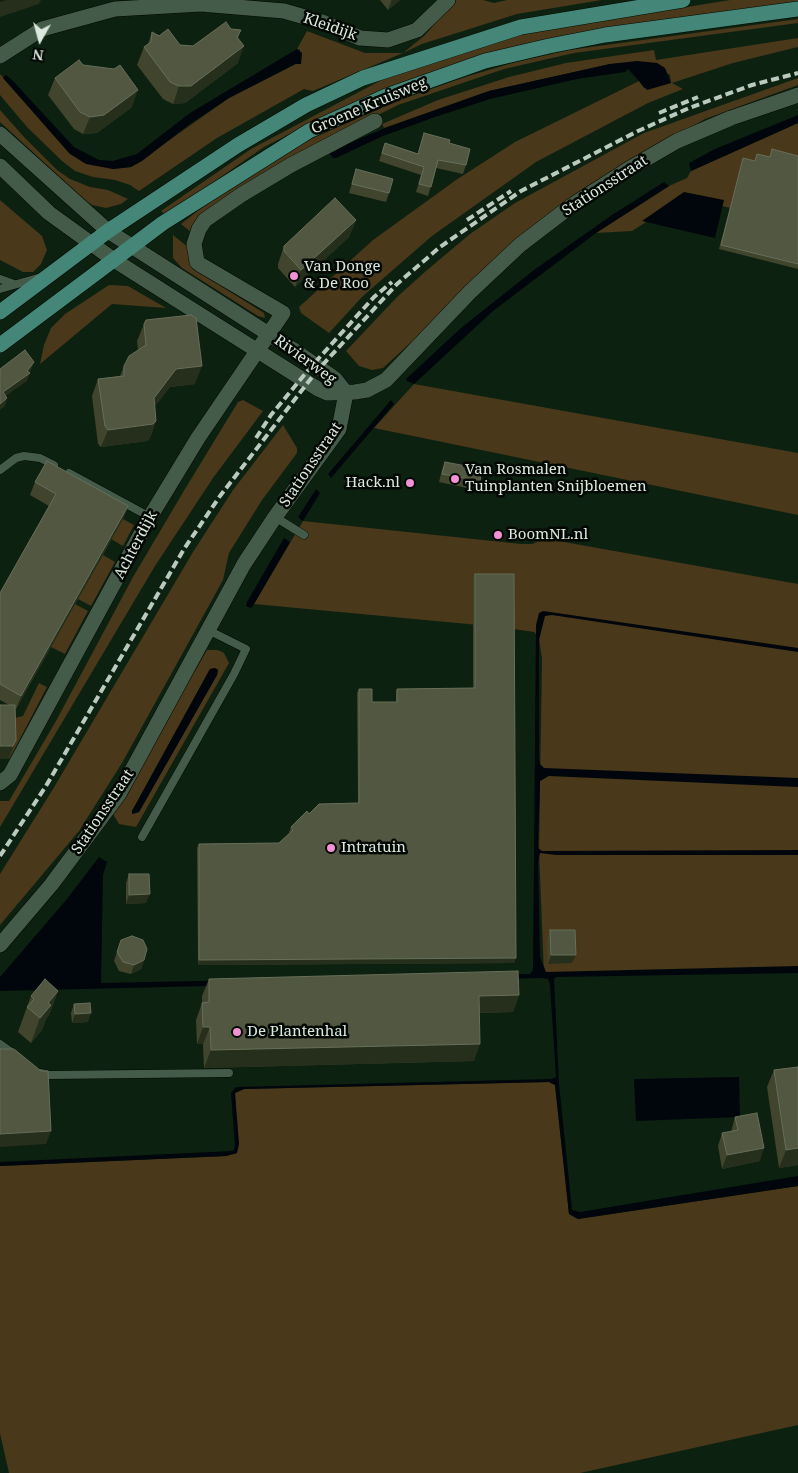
<!DOCTYPE html>
<html>
<head>
<meta charset="utf-8">
<style>
	body { margin:0 }
	#map { position:relative; width:798px; height:1473px; overflow:hidden; background:#0d2111; font-family:"Noto Serif",serif }
	canvas { display:block }
	.north { position:absolute; left:15px; top:15px; width:50px; height:50px; -webkit-text-stroke:4px #030804; paint-order:stroke; rotate:187deg; font-size:14px; font-weight:700; line-height:20px; text-align:center; color:#dbe8dd }
	.north::after { content:''; display:block; margin:auto; width:18px; height:22px; background:#dbe8dd; clip-path:polygon(50% 0,100% 100%,50% 72%,0 100%) }
</style>
</head>
<body>
<div id="map">
<canvas width="798" height="1473"></canvas>
<div class="north">N</div>
</div>
<script>
const ctx = document.querySelector('canvas').getContext('2d');
ctx.lineJoin = 'round';
function paint(path, color) {
  ctx.fillStyle = color;
  ctx.fill(path, 'evenodd');
}
function toPath(rows) {
  const path = new Path2D();
  for (const r of rows) {
    path.moveTo(r[0], r[1]);
    for (let i = 2; i < r.length; i += 2) path.lineTo(r[i], r[i + 1]);
  }
  return path;
}
function stroke(path, color, width, dash) {
  ctx.strokeStyle = color;
  ctx.lineWidth = width;
  ctx.lineCap = dash ? 'butt' : 'round';
  ctx.setLineDash(dash || []);
  ctx.stroke(path);
}
function write(font, color, halo, rows, align = 'center') {
  ctx.font = font + ' "Noto Serif",serif';
  ctx.lineWidth = 5;
  ctx.setLineDash([]);
  ctx.textBaseline = 'middle';
  ctx.strokeStyle = halo;
  ctx.fillStyle = color;
  for (const [text, x, y, turn = 0] of rows) {
    ctx.save();
    ctx.translate(x, y);
    ctx.rotate((+turn || 0) * Math.PI / 180);
    ctx.textAlign = isNaN(turn) ? turn : align;
    if (halo) ctx.strokeText(text, 0, 0);
    ctx.fillText(text, 0, 0);
    ctx.restore();
  }
}
paint(toPath([
	[456,0,483,0,494,3,507,0,602,0,517,14,422,44,403,53,313,91,304,89,217,138,139,191,130,185,115,180,93,177,75,171,62,161,27,127,0,95,0,74,70,154,113,169,131,167,229,98,300,62,300,50,297,49,307,31,365,53,403,53,424,36],
	[730,0,798,0,798,3,604,30,319,119,264,147,166,215,161,211,251,149,393,74,514,35],
	[798,19,798,23,574,53,504,69,398,105,326,141,192,233,181,224,214,198,264,165,313,138,397,101,465,77,516,62,569,50],
	[798,38,798,47,733,63,672,83,683,89,648,103,536,162,432,236,363,296,329,333,301,313,299,307,373,240,456,180,515,142,639,81,644,88,671,83,670,75,648,62,610,64,489,91,384,128,382,124,438,100,509,77,566,63,654,50,656,60],
	[798,78,798,85,705,119,584,188,561,205,383,368,372,370,359,366,346,351,397,297,426,271,470,234,515,203,644,133],
	[0,110,25,138,57,170,70,179,90,187,108,190,128,199,121,204,106,208,92,205,86,201,0,122],
	[798,123,798,166,731,208,684,198,632,231,596,233,669,186,687,178,691,171],
	[0,200,42,236,47,250,41,264,33,272,23,272,0,260],
	[173,235,189,248,195,270,264,313,265,318,258,316,182,268,173,258],
	[109,285,128,286,166,308,112,304,40,364,44,345,51,328,65,314],
	[414,384,798,453,798,515,374,428],
	[243,400,263,411,213,478,155,566,0,827,0,801,9,801,56,721,133,577,185,489,238,402],
	[283,425,297,448,297,453,262,500,229,553,223,580,122,763,79,831,0,925,0,874,53,789,193,552,233,490],
	[123,519,134,525,123,546,111,539],
	[303,521,521,544,533,544,542,538,798,584,798,972,544,976,539,850,542,659,539,638,534,632,500,627,254,604],
	[103,555,115,562,91,606,78,599],
	[75,604,88,611,65,654,51,647],
	[207,650,218,650,224,653,229,663,136,827,119,824,113,814],
	[215,668,218,670,217,675,139,812,133,814,132,811,210,669],
	[39,683,47,687,9,760,10,719,23,716],
	[549,1082,555,1085,569,1214,578,1219,798,1186,798,1425,580,1473,9,1473,0,1433,0,1166,226,1156,237,1153,235,1093,244,1089]
]), '#493819');
paint(toPath([
	[297,49,302,53,301,64,295,64,229,98,190,124,142,161,131,167,113,169,86,164,70,154,3,78,6,75,12,80,74,147,99,160,113,161,137,154,190,113],
	[637,61,657,63,665,68,671,83,647,90,628,69,625,72,577,79,490,99,435,117,383,136,336,158,333,158,330,154,331,151,385,128,489,91,610,64],
	[798,115,798,123,691,171,689,163,715,149],
	[664,182,669,186,596,233,493,311,414,384,407,381,406,379,461,328,534,270,612,215],
	[684,192,724,200,715,238,642,221],
	[391,400,394,404,331,478,328,474],
	[316,489,320,493,303,521,298,517],
	[284,538,290,542,254,604,251,608,248,607,246,606,247,602],
	[543,611,798,648,798,652,552,615,545,616,539,640,539,758,540,764,544,768,798,778,798,787,549,776,540,781,538,848,542,851,798,850,798,855,556,855,540,853,538,862,540,957,546,972,798,966,798,973,556,977,554,979,559,1084,572,1210,580,1212,798,1176,798,1186,578,1219,569,1214,555,1085,549,1082,244,1089,235,1093,239,1144,237,1153,226,1156,0,1166,0,1162,233,1151,235,1147,231,1093,236,1087,551,1079,556,1077,550,984,548,979,542,978,0,991,0,977,67,899,99,857,107,862,103,875,101,983,530,974,533,970,536,625,539,613],
	[215,668,218,670,217,675,139,812,132,814,132,811,210,669],
	[739,1077,740,1117,636,1121,634,1079]
]), '#00060b');
const lane = toPath([
	[0,279,14,284],
	[0,289,38,278],
	[0,470,16,458,24,456,40,458,54,465],
	[69,473,150,517],
	[275,517,304,535],
	[142,837,234,674,246,649,208,630],
	[0,1044,14,1054],
	[40,1073,49,1075,229,1073]
]);
const street = toPath([
	[0,56,42,29,115,9,201,4,284,11,322,22,360,38,388,40,417,30,448,0],
	[0,783,10,775,150,517,198,438,283,313,201,265,197,262,194,244,199,229,205,220,241,195,291,165,375,121],
	[0,945,51,885,119,794,244,564,275,517,339,429,346,393]
]);
const secondary = toPath([
	[0,134,108,231,292,349,335,379,346,393],
	[0,166,49,213,114,260,177,300,318,389,327,393,355,392,367,390,386,380,470,292,520,245,571,206,627,170,677,141,731,118,798,95]
]);
const primary = toPath([
	[0,312,108,231,238,145,306,105,363,78,521,27,683,0],
	[0,345,163,223,309,131,386,96,485,61,549,46,605,35,798,9]
]);
stroke(lane, '#000a01', 9);
stroke(street, '#000a01', 16);
stroke(secondary, '#000a01', 16);
stroke(primary, '#000a01', 16);
stroke(lane, '#455b49', 8);
stroke(street, '#455b49', 15);
stroke(secondary, '#455b49', 15);
stroke(primary, '#448677', 15);
stroke(toPath([
	[659,113,698,97],
	[467,220,511,191],
	[256,438,271,415,310,368,374,297,392,282],
	[0,856,46,786,184,549,220,496,316,372,397,284,440,247,521,191,638,131,689,108,752,85,798,73]
]), '#bbcabe', 4, [8, 4]);
paint(toPath([
	[380,0,400,0,388,10],
	[231,29,241,30,238,38,238,63,185,103,173,104,163,99,137,65,144,47,148,44,152,32,180,45,193,46],
	[83,65,132,107,97,133,83,134,74,129,48,95,55,78],
	[424,133,449,143,466,165,463,174,436,168,428,196,416,192,421,175,379,161,385,143,418,154],
	[772,149,798,156,798,269,719,249,743,158,755,161,757,154,769,157],
	[356,169,389,193,386,202,349,193],
	[356,220,349,237,295,287,278,268,278,264,284,246],
	[144,324,195,384,170,387,155,406,156,421,150,438,147,441,101,447,98,444,92,396,98,379,120,376,124,366,138,350,137,341],
	[445,462,480,481,476,490,439,482,442,470],
	[35,482,128,506,123,519,16,709,15,708,16,740,11,753,8,759,9,705,0,700,0,593,49,506,30,495],
	[475,574,516,958,514,963,198,965,197,848,199,844,279,843,290,833,289,832,291,827,309,814,358,803,357,693,359,689,372,702,396,702,396,693,397,689,473,688,473,578],
	[129,874,146,903,126,904,126,883],
	[550,930,572,963,548,964,547,939],
	[121,940,144,960,141,969,131,974,119,971,114,961],
	[209,979,519,995,513,1012,479,1013,474,1061,204,1068,203,1044,197,1044,196,1020,202,1003,202,996],
	[58,991,49,1015,46,1019,42,1030,31,1043,18,1032,31,996],
	[74,1004,88,1022,72,1023,71,1013],
	[798,1067,798,1165,779,1168,767,1087,774,1070],
	[735,1117,760,1161,722,1169,718,1146,722,1133,731,1132]
]), '#41452e');
paint(toPath([
	[6,0,41,0,39,4,0,17,0,2],
	[392,0,400,0,388,10,391,1],
	[244,46,238,63,185,103,173,104,179,86],
	[138,90,132,107,97,133,83,134,90,117],
	[356,220,349,237,295,287,301,270],
	[34,362,31,370,28,374,30,373,27,381,0,400,3,392,27,371],
	[202,366,195,384,170,387,147,416,154,398,176,369],
	[7,398,5,406,0,410,0,404],
	[156,421,150,438,147,441,101,447,108,430],
	[128,506,123,519,16,709,21,696],
	[16,740,11,753,8,759,0,759,0,746],
	[150,894,146,903,126,904,129,895],
	[551,955,576,955,572,963,548,964],
	[516,958,514,963,198,965,199,960],
	[144,960,141,969,131,974,134,965],
	[58,991,49,1015,46,1019,42,1030,31,1043,40,1018,48,1003],
	[519,995,513,1012,473,1013,479,996],
	[91,1013,88,1022,72,1023,75,1014],
	[203,1027,210,1027,203,1044,197,1044],
	[480,1044,474,1061,204,1068,211,1050],
	[51,1131,46,1144,0,1147,0,1134],
	[764,1148,760,1161,722,1169,727,1155],
	[798,1148,798,1165,779,1168,786,1150]
]), '#252f1b');
const building = toPath([
	[226,22,231,29,241,30,237,37,244,46,191,86,179,86,170,82,144,47,151,42,152,32,159,36,168,29,180,45,193,46,226,22],
	[79,60,83,65,114,69,120,65,138,90,104,115,90,117,80,112,55,78,79,60],
	[424,133,450,140,449,143,470,149,466,165,438,160,431,187,419,184,424,167,382,153,385,143,418,154,424,133],
	[772,149,798,156,798,264,721,245,743,158,755,161,757,154,770,157,772,149],
	[356,169,393,179,389,193,352,184,356,169],
	[335,198,356,220,301,270,284,251,284,246,335,198],
	[191,315,196,318,202,366,176,369,154,398,156,421,153,424,108,430,105,426,98,379,124,376,124,366,129,356,146,345,144,324,146,320,191,315],
	[25,350,34,362,27,371,30,373,3,392,7,398,0,404,0,369,25,350],
	[47,461,128,506,21,696,0,684,0,593,56,494,35,482,47,461],
	[445,462,482,469,480,481,442,474,445,462],
	[475,574,514,574,516,958,199,960,199,844,279,843,293,830,291,827,307,811,309,814,319,804,359,803,359,689,372,689,372,702,397,702,397,689,475,688,475,574],
	[0,705,15,705,16,740,13,746,0,746,0,705],
	[129,874,149,874,150,894,129,895,129,874],
	[550,930,575,930,576,955,551,955,550,930],
	[132,936,143,940,147,949,144,960,134,965,123,962,117,952,121,940,132,936],
	[518,971,519,995,479,996,480,1044,211,1050,210,1027,203,1027,202,1003,209,1002,209,979,518,971],
	[45,979,58,991,48,1003,51,1005,40,1018,27,1007,34,999,31,996,45,979],
	[90,1003,91,1013,75,1014,74,1004,90,1003],
	[0,1049,14,1049,41,1071,48,1071,51,1131,0,1134,0,1049],
	[798,1067,798,1148,786,1150,774,1070,798,1067],
	[757,1113,764,1148,727,1155,722,1133,738,1130,735,1117,757,1113]
]);
paint(building, '#515741');
stroke(building, '#676e59', 1);
for (const [x, y, r, color] of [
	[294,276,5,"#f391d6"],
	[455,479,5,"#f391d6"],
	[410,483,5,"#f391d6"],
	[498,535,5,"#f391d6"],
	[331,848,5,"#f391d6"],
	[237,1032,5,"#f391d6"]
]) {
  const dot = new Path2D();
  dot.arc(x, y, r, 0, 2 * Math.PI);
  ctx.fillStyle = color;
  ctx.fill(dot);
  stroke(dot, '#030804', 2);
}
write('15px', '#dbe8dd', '#030804', [
	["Kleidijk",330,27,19],
	["Groene Kruisweg",369,106,-23],
	["Stationsstraat",605,186,-33],
	["Rivierweg",305,360,36],
	["Stationsstraat",311,465,-56],
	["Achterdijk",136,545,-62],
	["Stationsstraat",103,812,-56]
]);
write('15px', '#dbe8dd', '#030804', [
	["Van Donge",304,267],
	["& De Roo",304,284],
	["Van Rosmalen",465,470],
	["Tuinplanten Snijbloemen",465,487],
	["Hack.nl",400,483,"right"],
	["BoomNL.nl",508,535],
	["Intratuin",341,848],
	["De Plantenhal",247,1032]
], 'left');
</script>
</body>
</html>
